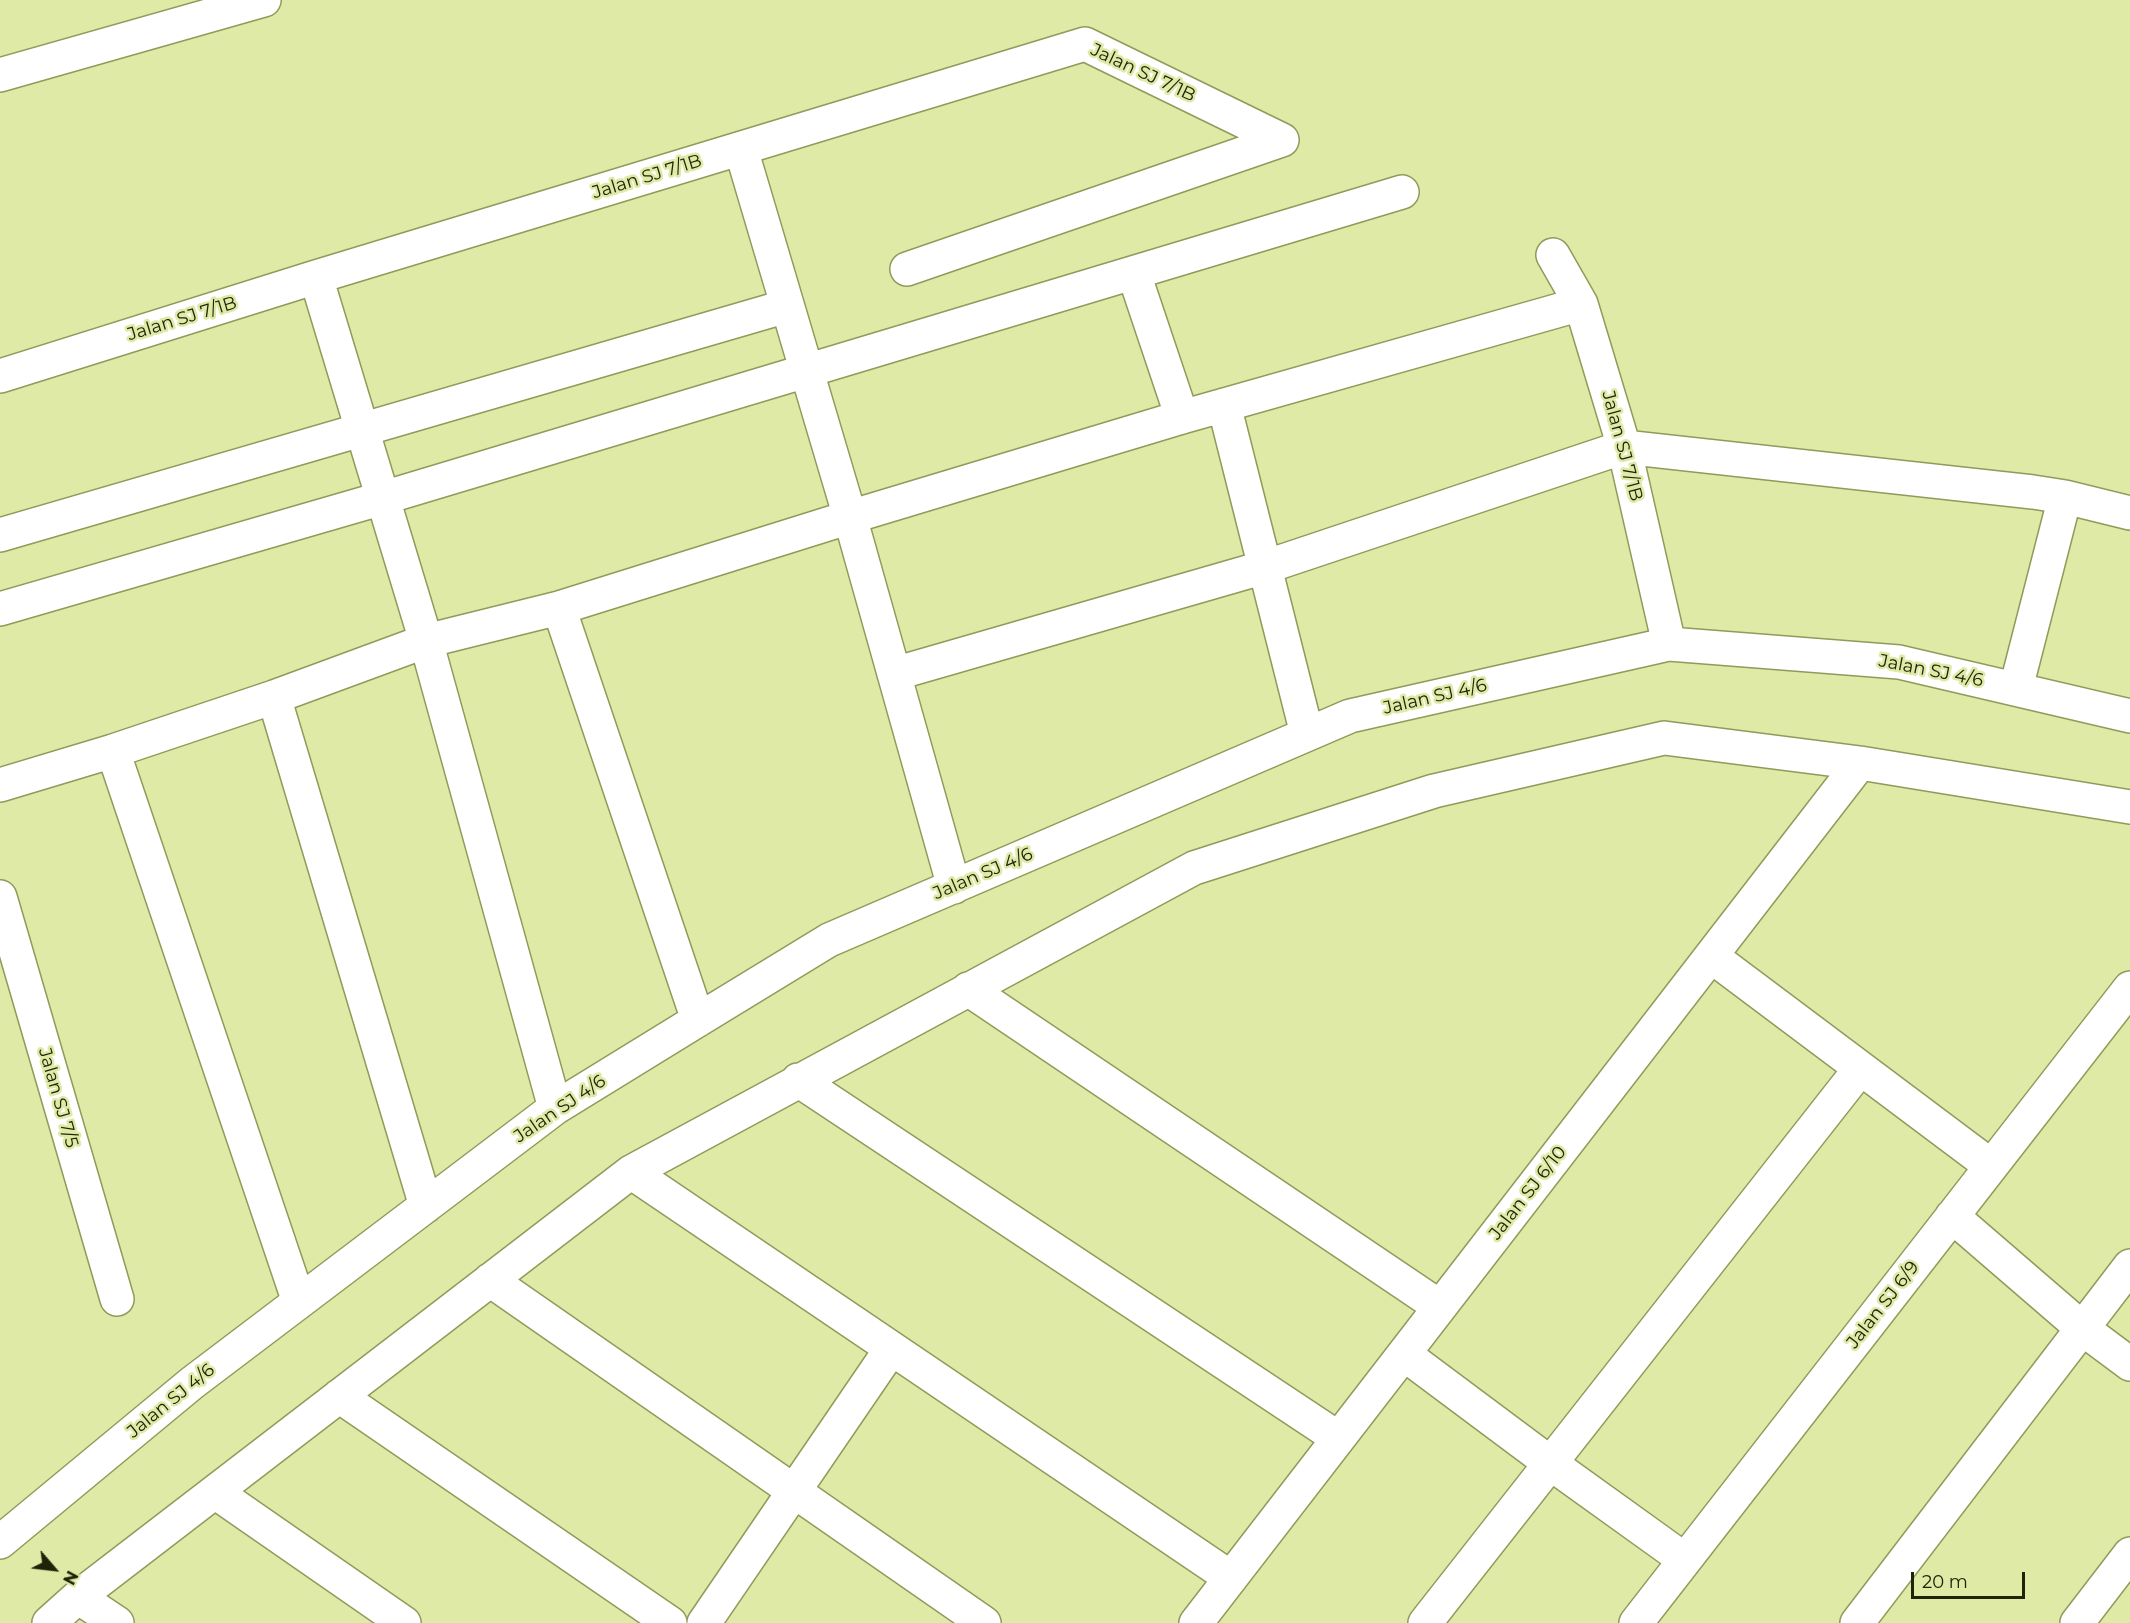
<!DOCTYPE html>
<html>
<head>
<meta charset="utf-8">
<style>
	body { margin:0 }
	#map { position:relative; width:2130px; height:1623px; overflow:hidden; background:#deeaa6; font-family:Montserrat,sans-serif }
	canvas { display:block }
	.north { position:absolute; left:24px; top:1539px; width:60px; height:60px; -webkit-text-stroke:4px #deeaa6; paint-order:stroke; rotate:118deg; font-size:16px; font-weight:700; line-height:24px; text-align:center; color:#202308 }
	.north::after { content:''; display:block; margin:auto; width:21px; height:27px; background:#202308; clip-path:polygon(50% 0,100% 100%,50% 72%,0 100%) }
	.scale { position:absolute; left:1911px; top:1572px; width:114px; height:27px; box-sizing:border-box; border:3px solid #202308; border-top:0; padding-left:8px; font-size:18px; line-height:21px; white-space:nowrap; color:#202308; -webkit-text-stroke:4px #deeaa6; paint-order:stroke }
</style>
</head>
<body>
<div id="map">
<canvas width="2130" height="1623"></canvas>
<div class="north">N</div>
<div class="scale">20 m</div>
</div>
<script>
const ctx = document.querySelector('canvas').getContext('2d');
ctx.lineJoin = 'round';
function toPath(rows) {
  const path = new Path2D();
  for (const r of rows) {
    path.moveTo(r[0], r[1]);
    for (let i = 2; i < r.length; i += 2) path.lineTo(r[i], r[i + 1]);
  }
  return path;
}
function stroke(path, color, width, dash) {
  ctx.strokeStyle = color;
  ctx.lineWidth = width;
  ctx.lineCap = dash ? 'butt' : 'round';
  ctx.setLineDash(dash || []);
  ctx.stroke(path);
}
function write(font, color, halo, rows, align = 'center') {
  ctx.font = font + ' Montserrat,sans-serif';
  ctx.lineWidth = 5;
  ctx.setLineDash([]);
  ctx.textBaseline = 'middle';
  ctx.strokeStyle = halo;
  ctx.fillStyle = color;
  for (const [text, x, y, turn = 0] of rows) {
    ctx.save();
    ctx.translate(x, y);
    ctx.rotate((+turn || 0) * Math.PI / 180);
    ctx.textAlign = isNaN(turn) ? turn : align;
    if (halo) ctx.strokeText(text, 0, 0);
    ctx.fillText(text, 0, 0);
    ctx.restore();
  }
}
const minor = toPath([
	[741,149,850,517,954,887],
	[1553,255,1581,304,1624,447,1669,644],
	[907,269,1282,140],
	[1134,274,1182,417],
	[316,277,426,641,555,1108],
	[0,376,316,277,1085,44,1282,140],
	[1224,405,1307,734],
	[0,535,787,306],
	[559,608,698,1020],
	[0,609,383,498,1402,192],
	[894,674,1265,567,1624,447,2033,492,2065,497,2130,513],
	[2016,688,2065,497],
	[274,697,426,1206],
	[113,751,299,1302],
	[0,785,113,751,274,697,426,641,559,608,850,517,1182,417,1581,304],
	[0,897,117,1299],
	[1711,956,1991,1166],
	[968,989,1440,1307],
	[798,1080,1338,1438],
	[631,1172,1231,1578],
	[1952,1216,2083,1329,2130,1364],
	[490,1280,984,1623],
	[1404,1354,1550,1463,1685,1560],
	[339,1396,670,1623],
	[215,1492,404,1623],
	[0,1542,192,1383,555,1108,698,1020,829,940,1350,716,1669,644,1899,662,2130,716],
	[78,1597,117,1623],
	[49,1623,78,1597,631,1172,1194,868,1434,791,1664,738,1860,763,2130,807],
	[704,1623,891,1349],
	[1196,1623,1860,763],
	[1425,1623,1860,1069],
	[1636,1623,2130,988],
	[1857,1623,2130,1266],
	[2077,1623,2130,1554]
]);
const highway = toPath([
	[0,75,264,0]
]);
stroke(minor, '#909a5a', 36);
stroke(highway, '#909a5a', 36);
stroke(minor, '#fff', 33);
stroke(highway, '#fff', 33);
write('18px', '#202308', '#deeaa6', [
	["Jalan SJ 7/1B",1143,73,25],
	["Jalan SJ 7/1B",647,177,-17],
	["Jalan SJ 7/1B",182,319,-17],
	["Jalan SJ 7/1B",1622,446,75],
	["Jalan SJ 4/6",1931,671,11],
	["Jalan SJ 4/6",1435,697,-13],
	["Jalan SJ 4/6",983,874,-23],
	["Jalan SJ 7/5",58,1098,74],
	["Jalan SJ 4/6",560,1109,-34],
	["Jalan SJ 6/10",1528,1193,-52],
	["Jalan SJ 6/9",1883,1305,-52],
	["Jalan SJ 4/6",171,1401,-39]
]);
</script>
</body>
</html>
